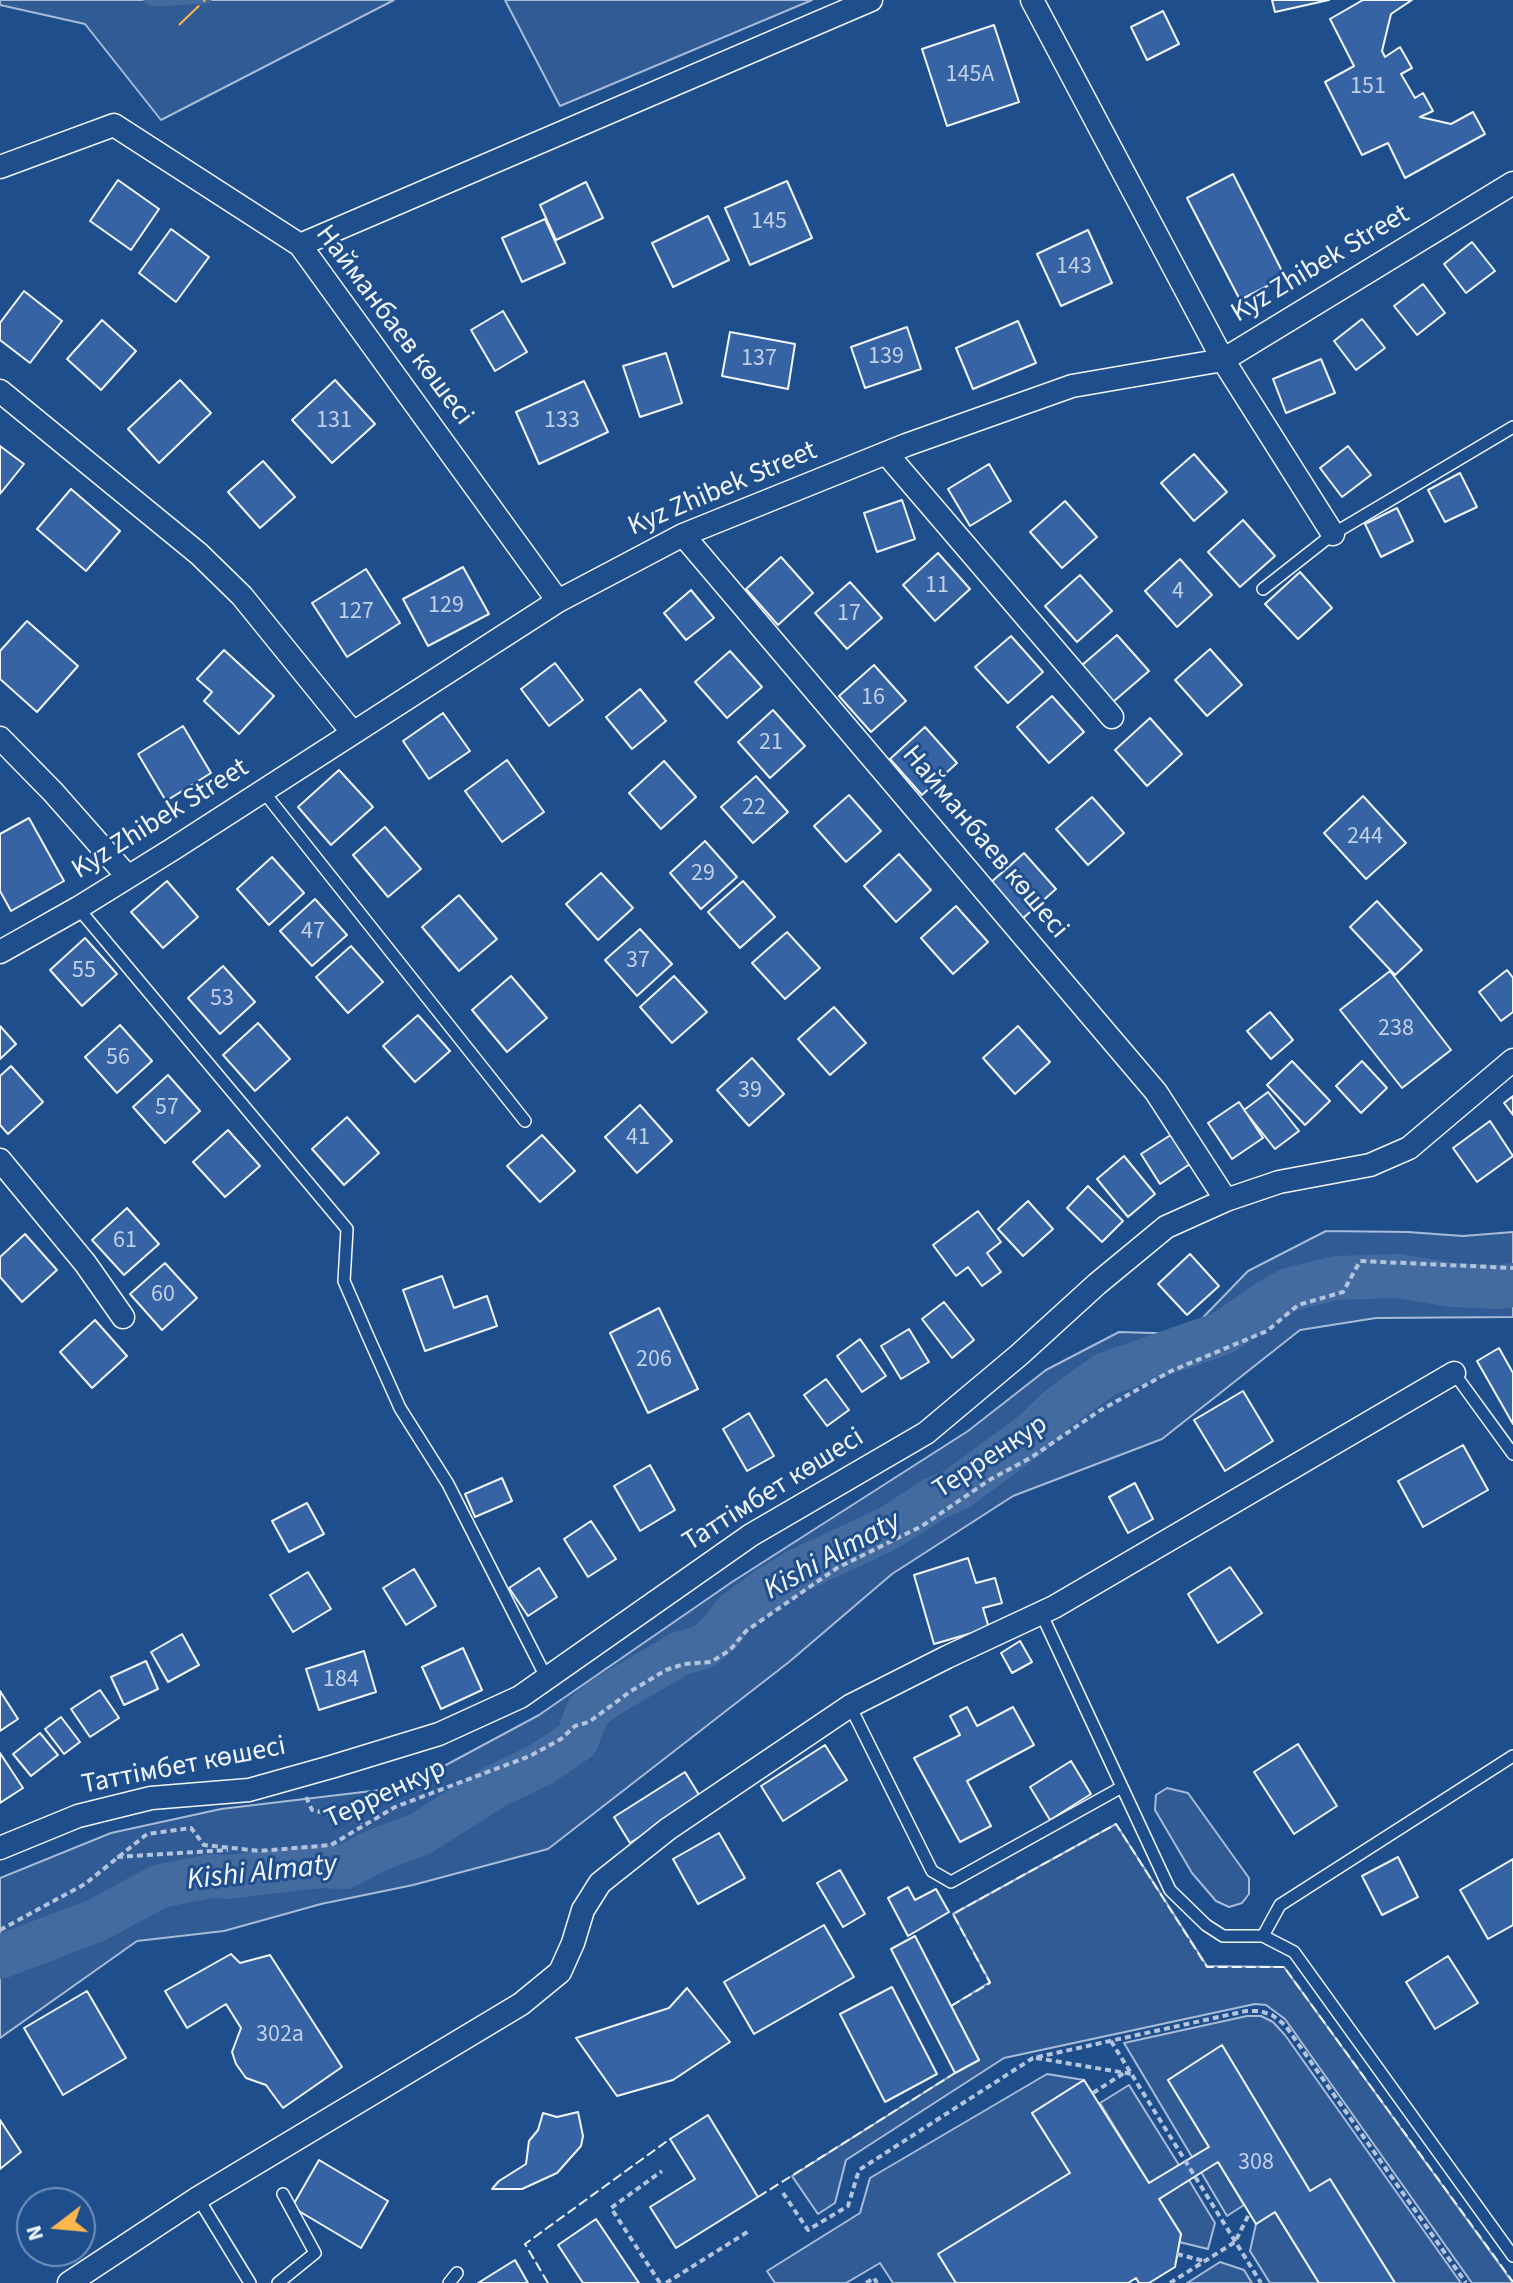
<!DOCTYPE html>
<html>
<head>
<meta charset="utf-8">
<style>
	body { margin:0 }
	#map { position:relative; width:1513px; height:2283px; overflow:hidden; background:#1f4e8c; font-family:"Source Sans 3",sans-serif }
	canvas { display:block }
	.north { position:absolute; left:16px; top:2187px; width:80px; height:80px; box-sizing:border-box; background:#1f4e8c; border:2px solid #7391ba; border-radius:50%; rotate:254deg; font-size:22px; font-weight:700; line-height:32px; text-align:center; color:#f2f6ff }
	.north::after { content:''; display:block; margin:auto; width:28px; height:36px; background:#ffb74d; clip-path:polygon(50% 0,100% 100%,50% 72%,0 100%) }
</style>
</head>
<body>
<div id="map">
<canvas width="1513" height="2283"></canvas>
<div class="north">N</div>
</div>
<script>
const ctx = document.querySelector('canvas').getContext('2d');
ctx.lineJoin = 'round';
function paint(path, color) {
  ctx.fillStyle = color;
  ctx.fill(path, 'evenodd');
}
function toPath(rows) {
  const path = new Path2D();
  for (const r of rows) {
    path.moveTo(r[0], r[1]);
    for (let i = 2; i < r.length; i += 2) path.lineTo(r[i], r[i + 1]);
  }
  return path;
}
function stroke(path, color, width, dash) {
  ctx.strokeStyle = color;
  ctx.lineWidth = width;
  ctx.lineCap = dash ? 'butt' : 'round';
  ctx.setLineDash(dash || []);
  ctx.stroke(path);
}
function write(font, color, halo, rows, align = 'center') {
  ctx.font = font + ' "Source Sans 3",sans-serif';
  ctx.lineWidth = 6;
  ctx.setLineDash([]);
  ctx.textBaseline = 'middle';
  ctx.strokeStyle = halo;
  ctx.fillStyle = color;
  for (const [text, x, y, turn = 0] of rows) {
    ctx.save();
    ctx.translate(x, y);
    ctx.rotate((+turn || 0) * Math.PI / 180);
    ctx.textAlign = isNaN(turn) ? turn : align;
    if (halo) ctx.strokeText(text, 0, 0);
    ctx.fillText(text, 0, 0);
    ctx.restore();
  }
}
const built = toPath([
	[0,0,394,0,161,120,85,24,0,5,0,0],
	[505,0,812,0,560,106,505,0],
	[1326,1231,1408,1232,1463,1236,1513,1232,1513,1317,1376,1318,1300,1330,1162,1439,1013,1496,892,1574,789,1662,548,1849,413,1885,321,1904,224,1931,137,1941,0,2038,0,1878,111,1833,221,1809,405,1787,539,1715,732,1582,968,1431,1046,1370,1119,1332,1187,1334,1248,1271,1326,1231],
	[1167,1788,1188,1793,1249,1878,1249,1894,1242,1903,1229,1907,1216,1901,1192,1873,1155,1810,1156,1795,1167,1788],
	[1116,1824,1207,1966,1284,1967,1513,2283,1472,2283,1285,2019,1266,2005,1255,2004,1004,2058,846,2160,835,2203,818,2214,792,2176,955,2073,979,2060,951,2006,990,1982,953,1914,1116,1824],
	[1247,2016,1261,2016,1273,2022,1285,2035,1461,2283,1395,2283,1330,2179,1310,2191,1222,2046,1168,2080,1209,2147,1192,2157,1124,2043,1247,2016],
	[1047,2074,1084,2080,1032,2113,1070,2173,938,2254,956,2283,893,2283,880,2263,846,2283,775,2283,767,2271,860,2213,870,2178,1047,2074],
	[1129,2085,1179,2165,1149,2183,1100,2103,1129,2085],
	[1218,2162,1244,2205,1227,2216,1201,2172,1218,2162],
	[1189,2180,1215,2223,1208,2249,1179,2242,1181,2234,1159,2199,1189,2180],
	[1275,2212,1319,2283,1270,2283,1250,2251,1256,2224,1275,2212],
	[1220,2262,1244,2270,1252,2283,1187,2283,1220,2262]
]);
paint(built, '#305b95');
stroke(built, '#a8bbd7', 2);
stroke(toPath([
	[147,0,153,3,208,0]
]), '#446ba0', 7);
stroke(toPath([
	[0,1957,97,1920,160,1886,211,1876,227,1877,322,1866,345,1867,375,1851,420,1834,496,1786,540,1765,577,1740,588,1711,604,1698,681,1653,703,1647,721,1632,735,1613,769,1588,799,1570,889,1528,934,1499,957,1489,1033,1433,1060,1407,1106,1374,1223,1333,1266,1303,1291,1289,1336,1278,1398,1276,1452,1285,1499,1287,1513,1285]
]), '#446ba0', 44);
const building = toPath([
	[1272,0,1329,0,1275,12,1272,0],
	[1363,0,1412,0,1391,14,1382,51,1385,57,1400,47,1412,68,1401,74,1415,98,1423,93,1433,111,1420,117,1451,124,1473,112,1485,134,1405,178,1388,143,1362,155,1325,82,1354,66,1330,19,1363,0],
	[1163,11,1179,44,1147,60,1131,27,1163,11],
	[994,25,1019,102,947,126,922,49,994,25],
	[1233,174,1285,277,1240,300,1187,198,1233,174],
	[118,180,159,209,131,250,90,221,118,180],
	[787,181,812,238,750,265,725,208,787,181],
	[586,182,603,218,556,240,540,205,586,182],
	[708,216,729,260,673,287,652,243,708,216],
	[545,219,565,263,522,282,502,238,545,219],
	[171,229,209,257,176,302,139,273,171,229],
	[1088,230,1112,283,1061,306,1037,254,1088,230],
	[1472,242,1495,271,1466,293,1444,264,1472,242],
	[1423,284,1445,313,1417,335,1394,306,1423,284],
	[24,291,62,321,30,363,0,340,0,323,24,291],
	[503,311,527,352,495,371,471,330,503,311],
	[1362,319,1385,348,1356,370,1334,341,1362,319],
	[102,320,136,351,101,390,67,359,102,320],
	[1018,321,1036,363,973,389,956,348,1018,321],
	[907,327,921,369,865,388,851,347,907,327],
	[730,332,795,344,788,389,722,376,730,332],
	[666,353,682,403,640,417,623,366,666,353],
	[1321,359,1335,393,1286,413,1273,379,1321,359],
	[180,380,211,413,159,463,128,429,180,380],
	[335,380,375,424,332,463,292,420,335,380],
	[584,381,608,432,539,464,516,412,584,381],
	[0,446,24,464,0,494,0,446],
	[1348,446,1371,475,1342,497,1320,468,1348,446],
	[1194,454,1227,492,1194,521,1161,483,1194,454],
	[263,461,295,497,260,528,228,492,263,461],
	[989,464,1011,501,970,526,948,489,989,464],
	[1460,473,1477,507,1445,522,1428,490,1460,473],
	[71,489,120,531,86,571,37,529,71,489],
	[902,500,915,539,877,552,864,513,902,500],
	[1065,501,1097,537,1062,568,1030,532,1065,501],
	[1397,508,1413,541,1381,557,1365,524,1397,508],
	[1243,520,1275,556,1240,587,1208,552,1243,520],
	[938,553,970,589,935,621,903,585,938,553],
	[781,557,813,593,778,625,746,589,781,557],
	[1180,559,1212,595,1177,627,1145,591,1180,559],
	[463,567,489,614,428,646,403,599,463,567],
	[366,569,400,623,347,657,312,603,366,569],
	[1300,572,1332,608,1298,639,1265,604,1300,572],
	[1080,575,1112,611,1077,642,1045,606,1080,575],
	[850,582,882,618,847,649,815,613,850,582],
	[691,590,714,618,686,640,664,613,691,590],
	[27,621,78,666,37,712,0,679,0,651,27,621],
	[1117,635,1149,671,1113,702,1081,666,1117,635],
	[1011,636,1043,672,1008,703,975,667,1011,636],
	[1210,649,1242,685,1207,716,1175,680,1210,649],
	[224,650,274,696,239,734,204,701,212,692,197,679,224,650],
	[730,651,762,687,727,718,695,682,730,651],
	[555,663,583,700,549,726,521,689,555,663],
	[874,665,906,701,871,732,839,696,874,665],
	[640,689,666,721,632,749,606,717,640,689],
	[1052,696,1084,732,1049,763,1017,727,1052,696],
	[773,710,805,746,770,778,738,742,773,710],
	[443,713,470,751,429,779,403,741,443,713],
	[1150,718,1182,754,1147,786,1115,750,1150,718],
	[183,726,211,773,166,801,138,754,183,726],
	[925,727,957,763,922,795,890,759,925,727],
	[507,760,544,812,502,842,465,791,507,760],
	[664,761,696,797,661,829,629,793,664,761],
	[339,770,373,807,331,845,298,807,339,770],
	[756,776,788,812,753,843,721,807,756,776],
	[849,795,881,831,846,862,814,826,849,795],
	[1363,796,1406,843,1366,879,1324,833,1363,796],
	[1092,797,1124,833,1088,865,1056,829,1092,797],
	[29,818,64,881,11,911,0,891,0,834,29,818],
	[385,827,421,869,388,897,353,855,385,827],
	[705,841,737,877,701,909,670,873,705,841],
	[1024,853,1056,889,1021,920,989,884,1024,853],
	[899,854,931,890,896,922,864,886,899,854],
	[272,857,304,893,269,925,237,889,272,857],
	[601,873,633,908,598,940,566,904,601,873],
	[167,881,198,917,163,948,131,912,167,881],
	[743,881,775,917,740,948,708,912,743,881],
	[459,895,497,939,459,971,422,927,459,895],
	[315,899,347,935,312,966,280,931,315,899],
	[1377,901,1422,950,1395,975,1350,927,1377,901],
	[956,906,988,942,953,974,921,938,956,906],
	[640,929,672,964,637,996,605,960,640,929],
	[787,932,820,968,785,999,752,963,787,932],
	[85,938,117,974,82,1006,50,970,85,938],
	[351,946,383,982,348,1013,316,977,351,946],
	[223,966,255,1002,220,1034,188,998,223,966],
	[1507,970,1513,978,1513,1012,1501,1021,1479,992,1507,970],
	[1390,971,1451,1050,1402,1088,1340,1010,1390,971],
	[511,976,547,1018,507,1052,472,1010,511,976],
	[674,976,707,1012,672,1043,640,1007,674,976],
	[834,1007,866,1043,830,1075,798,1039,834,1007],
	[1270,1012,1293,1040,1271,1059,1247,1031,1270,1012],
	[418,1015,450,1051,415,1082,383,1046,418,1015],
	[258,1023,290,1059,255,1091,223,1055,258,1023],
	[120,1025,152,1061,117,1093,85,1057,120,1025],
	[0,1026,16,1044,0,1059,0,1026],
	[1018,1026,1050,1062,1015,1094,983,1058,1018,1026],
	[752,1058,784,1094,749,1126,717,1090,752,1058],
	[1292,1061,1330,1101,1305,1125,1267,1085,1292,1061],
	[1362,1061,1387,1088,1361,1113,1336,1086,1362,1061],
	[11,1066,43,1102,8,1134,0,1125,0,1076,11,1066],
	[168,1075,200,1111,165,1143,133,1107,168,1075],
	[1268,1092,1299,1131,1275,1149,1244,1110,1268,1092],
	[1513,1096,1513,1115,1504,1103,1513,1096],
	[1239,1102,1263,1138,1232,1159,1208,1123,1239,1102],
	[640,1105,672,1141,637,1173,605,1137,640,1105],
	[347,1117,379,1153,344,1185,312,1149,347,1117],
	[1490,1121,1513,1156,1477,1182,1453,1148,1490,1121],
	[228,1130,260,1166,225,1197,193,1162,228,1130],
	[1177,1131,1196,1160,1160,1184,1141,1154,1177,1131],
	[542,1135,575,1171,540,1202,507,1166,542,1135],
	[1124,1156,1155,1194,1128,1217,1097,1179,1124,1156],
	[1088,1186,1123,1221,1102,1242,1067,1208,1088,1186],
	[1028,1201,1053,1229,1023,1256,998,1229,1028,1201],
	[127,1208,159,1244,124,1275,92,1240,127,1208],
	[978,1211,1001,1242,987,1253,1001,1272,982,1286,968,1267,956,1276,933,1245,978,1211],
	[25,1234,57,1270,22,1302,0,1277,0,1257,25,1234],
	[1190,1254,1219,1286,1187,1315,1158,1284,1190,1254],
	[165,1263,197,1298,162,1330,130,1294,165,1263],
	[442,1276,454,1308,487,1296,497,1326,425,1351,403,1290,442,1276],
	[944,1302,974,1340,952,1358,922,1319,944,1302],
	[659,1308,698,1389,648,1413,610,1333,659,1308],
	[95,1320,127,1356,92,1388,60,1352,95,1320],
	[909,1329,929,1362,901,1379,881,1346,909,1329],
	[860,1339,886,1376,862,1392,837,1356,860,1339],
	[1499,1348,1513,1373,1513,1424,1477,1361,1499,1348],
	[826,1379,849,1410,827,1426,804,1395,826,1379],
	[1243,1391,1273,1441,1225,1471,1194,1420,1243,1391],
	[749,1413,774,1456,747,1471,723,1429,749,1413],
	[1463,1445,1488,1490,1423,1527,1398,1481,1463,1445],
	[650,1465,675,1510,640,1531,614,1486,650,1465],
	[502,1478,512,1501,475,1517,465,1494,502,1478],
	[1135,1483,1153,1519,1128,1533,1109,1497,1135,1483],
	[307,1503,324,1534,289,1552,272,1521,307,1503],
	[591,1521,616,1559,588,1577,564,1539,591,1521],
	[968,1558,976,1583,995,1578,1002,1603,983,1608,989,1628,934,1644,914,1575,968,1558],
	[1230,1567,1262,1613,1218,1643,1188,1594,1230,1567],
	[539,1568,557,1597,528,1616,509,1588,539,1568],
	[414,1569,436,1606,406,1625,383,1588,414,1569],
	[308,1572,331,1609,293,1632,270,1595,308,1572],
	[182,1634,199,1665,168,1682,151,1652,182,1634],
	[1020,1641,1032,1662,1012,1673,1001,1653,1020,1641],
	[463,1648,482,1690,441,1709,422,1667,463,1648],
	[364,1651,376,1692,319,1710,306,1669,364,1651],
	[146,1661,158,1689,124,1705,111,1677,146,1661],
	[100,1690,119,1718,90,1737,71,1709,100,1690],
	[0,1691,18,1719,0,1731,0,1691],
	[967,1707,977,1726,1013,1707,1034,1745,967,1781,991,1826,960,1842,914,1758,960,1735,950,1716,967,1707],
	[61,1717,80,1742,64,1754,45,1729,61,1717],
	[40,1733,58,1755,31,1776,13,1754,40,1733],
	[1298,1744,1337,1806,1294,1834,1254,1772,1298,1744],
	[825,1745,847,1780,783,1821,761,1786,825,1745],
	[0,1753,23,1788,0,1803,0,1753],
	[1071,1761,1091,1794,1050,1820,1030,1787,1071,1761],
	[685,1772,701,1798,630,1843,614,1817,685,1772],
	[719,1833,745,1878,698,1904,673,1859,719,1833],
	[1398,1857,1418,1897,1382,1915,1362,1876,1398,1857],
	[1513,1859,1513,1925,1488,1939,1460,1890,1513,1859],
	[840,1870,865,1914,843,1927,817,1883,840,1870],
	[908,1887,915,1900,936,1889,949,1912,908,1936,888,1898,908,1887],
	[824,1925,854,1977,754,2034,724,1982,824,1925],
	[915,1936,979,2060,955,2073,891,1949,915,1936],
	[231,1954,240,1963,270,1955,342,2067,283,2108,266,2085,246,2078,236,2064,232,2052,241,2028,226,2004,187,2028,165,1991,231,1954],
	[1448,1956,1478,2003,1435,2029,1406,1982,1448,1956],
	[892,1987,937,2074,885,2102,840,2014,892,1987],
	[687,1988,730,2042,673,2080,617,2096,576,2038,669,2008,687,1988],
	[87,1991,126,2058,63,2095,24,2028,87,1991],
	[1222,2045,1310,2191,1330,2179,1395,2283,1319,2283,1275,2212,1256,2224,1218,2162,1159,2199,1181,2234,1175,2267,1149,2283,1139,2283,1136,2278,1128,2283,956,2283,938,2254,1070,2173,1032,2113,1084,2080,1149,2183,1209,2147,1168,2080,1222,2045],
	[578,2112,583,2136,581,2146,557,2173,522,2189,492,2189,499,2181,526,2164,529,2141,538,2130,543,2113,557,2117,578,2112],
	[708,2115,758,2197,676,2248,650,2207,695,2179,670,2139,708,2115],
	[0,2120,21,2152,0,2169,0,2120],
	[319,2160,388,2201,361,2248,292,2207,319,2160],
	[596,2219,639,2283,583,2283,558,2245,596,2219],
	[515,2260,528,2283,478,2283,515,2260]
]);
paint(building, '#3563a3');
stroke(building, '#f2f6ff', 2);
const lane = toPath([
	[1263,589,1333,534,1513,427],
	[263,791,525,1121],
	[78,908,347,1229,344,1281,367,1334,400,1408,448,1484,547,1679],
	[1454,1373,1513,1454],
	[1041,1613,1170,1890,1206,1925,1223,1936,1263,1936,1294,1952,1513,2256],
	[850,1706,932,1871,951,1882,1122,1787],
	[1263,1936,1280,1905,1513,1756],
	[198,2198,250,2283],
	[278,2283,315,2253,283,2194],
	[449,2283,457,2273]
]);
const street = toPath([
	[1032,0,1223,360,1333,534],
	[0,167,114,125,300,245,558,601],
	[300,245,871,0],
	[0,391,199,554,242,596,353,733],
	[886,453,1112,717],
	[683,535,1156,1092,1226,1200],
	[0,738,53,792,128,877],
	[0,952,78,908,173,849,558,601,683,535,906,445,1072,386,1223,360,1513,183],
	[0,1160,85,1263,123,1317],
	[0,1848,78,1816,151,1798,249,1790,331,1767,439,1734,520,1697,751,1535,926,1433,1019,1355,1097,1284,1166,1227,1226,1200,1279,1182,1370,1165,1409,1148,1513,1060],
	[69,2283,198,2198,521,2004,560,1972,573,1943,583,1910,600,1883,668,1829,850,1706,947,1657,1054,1607,1454,1373]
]);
stroke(lane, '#f2f6ff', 14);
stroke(street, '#f2f6ff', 25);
stroke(toPath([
	[306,1797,312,1810,367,1823],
	[117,1857,228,1850],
	[0,1930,85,1884,147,1834,191,1828,204,1845,260,1851,331,1845,395,1807,530,1756,561,1739,575,1726,589,1722,631,1691,666,1670,684,1664,711,1662,730,1650,746,1631,837,1568,922,1526,991,1479,1032,1457,1099,1411,1171,1371,1267,1331,1298,1305,1343,1292,1360,1261,1513,1268],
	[1111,2041,1261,2283],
	[1036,2058,1132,2074],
	[1093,2093,1124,2073],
	[783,2193,808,2230,848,2206,859,2170,1033,2058,1246,2011,1260,2011,1272,2015,1285,2025,1466,2283],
	[1177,2254,1204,2261],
	[660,2283,611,2208,662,2171],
	[666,2283,749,2231],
	[866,2283,874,2278,877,2283],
	[1170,2283,1235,2242,1249,2214]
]), '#b3c4dc', 4, [6, 4]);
stroke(lane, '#1f4e8c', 11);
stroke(street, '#1f4e8c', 22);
stroke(toPath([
	[951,2006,990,1983,953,1914,1116,1824,1207,1967,1284,1967,1513,2282],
	[758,2197,955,2073],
	[548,2283,525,2244,670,2139]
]), '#f2f6ff', 2, [10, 4]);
stroke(toPath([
	[179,25,205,0]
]), '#ffb74d', 2, [28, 6, 4, 6]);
write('24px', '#c3d1e8', null, [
	["145А",970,76],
	["151",1368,88],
	["145",769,223],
	["143",1074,268],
	["139",886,358],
	["137",759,360],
	["131",334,422],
	["133",562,422],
	["11",937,587],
	["4",1178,593],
	["129",446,607],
	["127",356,613],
	["17",849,615],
	["16",873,699],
	["21",771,744],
	["22",754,809],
	["244",1365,838],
	["29",703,875],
	["47",313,933],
	["37",638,962],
	["55",84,972],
	["53",222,1000],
	["238",1396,1030],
	["56",118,1059],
	["39",750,1092],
	["57",167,1109],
	["41",638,1139],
	["61",125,1242],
	["60",163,1296],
	["206",654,1361],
	["184",341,1681],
	["302а",280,2036],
	["308",1256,2164]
]);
write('28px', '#f2f6ff', '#1f4e8c', [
	["Kyz Zhibek Street",1321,265,-31],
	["Найманбаев көшесі",393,326,53],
	["Kyz Zhibek Street",723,490,-23],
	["Kyz Zhibek Street",161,820,-32],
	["Найманбаев көшесі",984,843,50],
	["Терренкур",991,1458,-33],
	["Таттімбет көшесі",774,1491,-32],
	["Таттімбет көшесі",184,1767,-11],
	["Терренкур",386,1795,-25]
]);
write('italic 30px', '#f2f6ff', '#1f4e8c', [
	["Kіshі Almaty",833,1557,-29],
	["Kіshі Almaty",262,1874,-6]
]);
</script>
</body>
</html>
